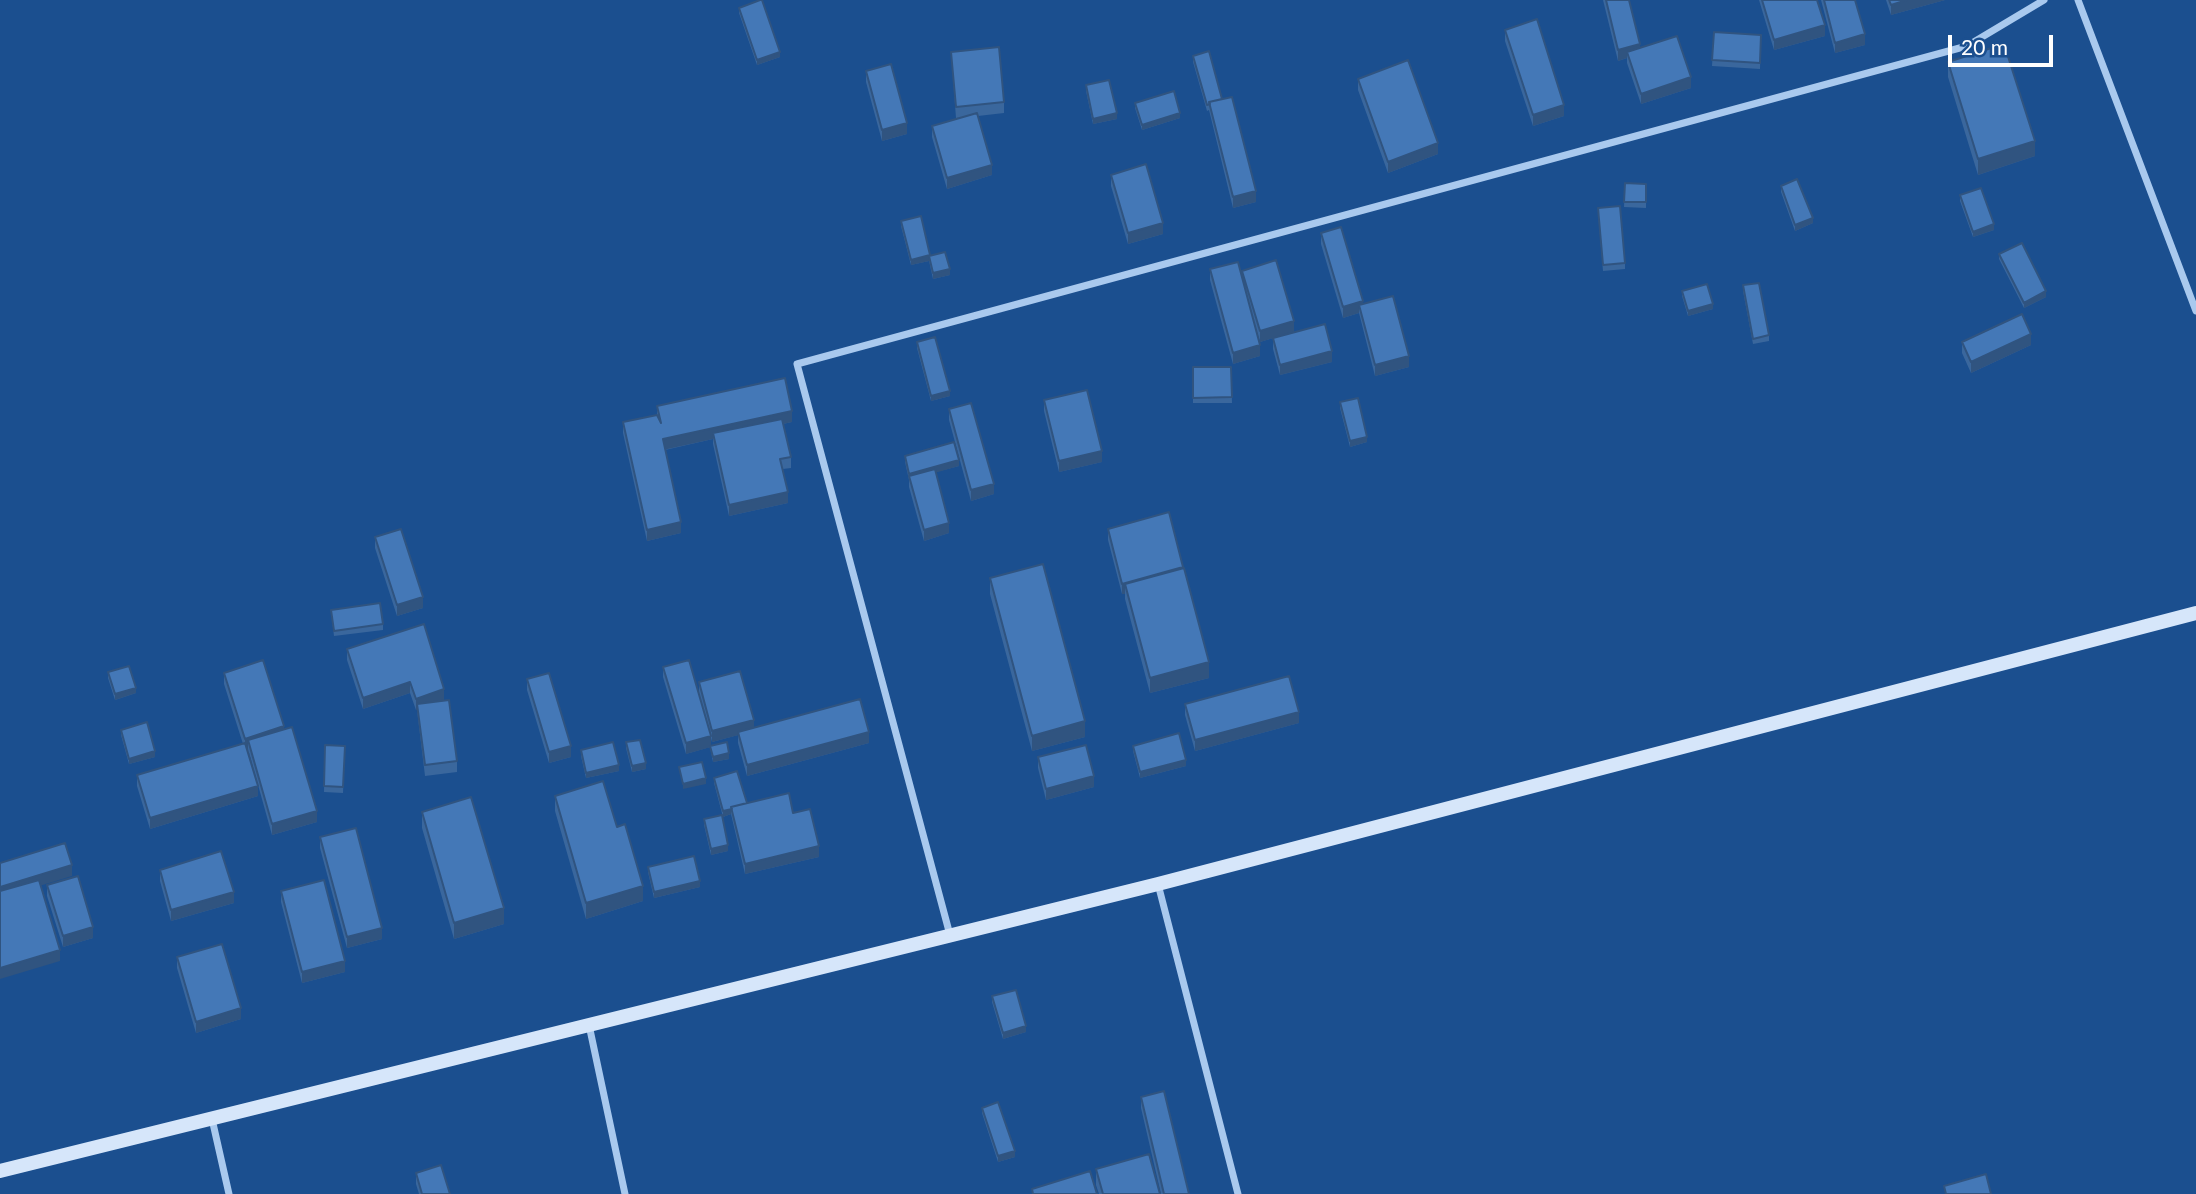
<!DOCTYPE html>
<html>
<head>
<meta charset="utf-8">
<style>
	body { margin:0 }
	#map { position:relative; width:2196px; height:1194px; overflow:hidden; background:#1b4f8f; font-family:Lato,sans-serif }
	canvas { display:block }
	.scale { position:absolute; left:1948px; top:35px; width:105px; height:32px; box-sizing:border-box; border:4px solid #fff; border-top:0; padding-left:9px; font-size:21px; line-height:24px; white-space:nowrap; color:#fff; -webkit-text-stroke:5px #1b4f8f; paint-order:stroke }
</style>
</head>
<body>
<div id="map">
<canvas width="2196" height="1194"></canvas>
<div class="scale">20 m</div>
</div>
<script>
const ctx = document.querySelector('canvas').getContext('2d');
ctx.lineJoin = 'round';
function toPath(rows) {
  const path = new Path2D();
  for (const r of rows) {
    path.moveTo(r[0], r[1]);
    for (let i = 2; i < r.length; i += 2) path.lineTo(r[i], r[i + 1]);
  }
  return path;
}
function stroke(path, color, width, dash) {
  ctx.strokeStyle = color;
  ctx.lineWidth = width;
  ctx.lineCap = dash ? 'butt' : 'round';
  ctx.setLineDash(dash || []);
  ctx.stroke(path);
}
function paint(path, color) {
  ctx.fillStyle = color;
  ctx.fill(path, 'evenodd');
}
stroke(toPath([
	[2078,0,2196,311],
	[1158,884,1238,1194],
	[950,935,797,364,1967,46,2044,0],
	[589,1025,625,1194],
	[212,1119,229,1194]
]), '#a9c9ee', 7);
stroke(toPath([
	[0,1171,1158,884,2196,613]
]), '#d6e6fa', 14);
paint(toPath([
	[1603,0,1629,0,1640,48,1691,88,1641,104,1627,63,1627,58,1618,61],
	[1759,0,1817,0,1825,36,1774,50],
	[1821,0,1855,0,1865,45,1835,53],
	[1886,0,1945,0,1891,15],
	[739,8,780,57,757,65,739,13],
	[1505,30,1564,116,1533,126,1505,41],
	[1714,32,1761,35,1760,69,1712,66],
	[951,52,1004,102,1004,113,978,116,992,175,947,189,932,137,932,126,965,117,956,118],
	[1193,56,1222,99,1256,202,1233,208,1209,110,1207,111,1193,62],
	[1948,62,2035,156,1978,175,1948,77],
	[866,71,907,134,882,141,866,82],
	[1358,79,1438,154,1388,173,1358,90],
	[1086,85,1117,119,1093,124,1086,91],
	[1135,103,1180,118,1142,130,1135,108],
	[1111,175,1163,234,1128,244,1111,186],
	[1625,183,1646,184,1646,208,1624,207],
	[1781,186,1813,223,1795,231,1781,192],
	[1960,195,1994,230,1973,237,1960,201],
	[1598,213,1625,263,1625,269,1603,271],
	[901,221,930,256,950,275,933,279,929,261,911,265,901,226],
	[1321,233,1363,304,1409,367,1375,376,1359,313,1343,318,1321,244],
	[1999,254,2046,297,2024,308,1999,259],
	[1210,269,1242,278,1242,271,1294,332,1332,362,1280,375,1273,349,1273,338,1260,342,1251,312,1260,356,1233,364,1210,280],
	[1743,285,1769,335,1769,341,1753,344,1743,291],
	[1682,291,1713,309,1688,316,1682,296],
	[917,342,950,396,931,401,917,348],
	[1962,342,2031,345,1971,373,1962,353],
	[1193,367,1231,367,1232,403,1193,403],
	[1044,400,1102,462,1059,472,1044,411],
	[1340,402,1367,442,1350,447,1340,408],
	[657,406,792,422,783,424,791,457,791,468,783,469,788,503,729,516,713,444,713,439,665,450,681,533,647,541,623,433,623,422,657,415],
	[949,409,994,494,971,501,949,420],
	[905,456,959,466,936,472,949,533,924,541,909,487,909,480,905,462],
	[1108,529,1209,678,1150,693,1125,599,1125,594,1122,594,1108,540],
	[375,537,423,608,397,616,375,548],
	[990,578,1085,737,1032,751,990,594],
	[331,610,383,624,383,630,334,636],
	[347,649,444,700,457,761,457,772,425,776,417,710,416,710,410,693,363,709,347,660],
	[663,667,699,693,699,682,754,728,869,743,747,776,738,743,738,735,712,742,711,738,711,745,729,759,713,762,710,747,686,754,663,677],
	[108,672,136,693,115,700,108,678],
	[224,673,284,729,317,822,272,835,248,749,258,796,150,829,137,786,137,775,243,744,224,684],
	[527,679,571,757,549,763,527,690],
	[1185,704,1299,723,1195,751,1185,715],
	[121,730,155,757,129,764,121,735],
	[626,742,646,769,632,772,626,748],
	[325,745,345,746,343,793,324,792],
	[1133,746,1186,766,1140,778,1133,751],
	[581,750,619,771,586,778,581,756],
	[1038,757,1094,787,1046,800,1038,768],
	[714,778,747,803,793,813,819,857,745,874,731,814,723,817,714,783],
	[555,796,643,901,586,919,555,811],
	[422,812,504,924,454,939,422,828],
	[704,819,728,851,711,855,704,825],
	[320,837,382,939,347,948,320,848],
	[648,867,700,887,654,898,648,872],
	[160,870,234,903,171,921,160,881],
	[47,885,93,938,63,947,47,896],
	[281,891,345,972,302,983,281,902],
	[177,957,241,1019,196,1033,177,968],
	[992,996,1026,1032,1003,1039,992,1002],
	[1141,1097,1189,1194,1161,1194,1141,1108],
	[982,1108,1015,1157,998,1162,982,1113],
	[1096,1169,1160,1194,1099,1194,1096,1185],
	[416,1173,450,1194,419,1194,416,1184]
]), '#3a679d');
paint(toPath([
	[1907,0,1945,0,1891,15,1891,5],
	[1825,25,1825,36,1774,50,1774,40],
	[1865,34,1865,45,1835,53,1835,43],
	[1640,44,1640,55,1627,52,1627,58,1618,61,1618,50],
	[780,52,780,57,757,65,757,60],
	[1691,77,1691,88,1641,104,1641,94],
	[1564,105,1564,116,1533,126,1533,115],
	[1117,113,1117,119,1093,124,1093,119],
	[1180,113,1180,118,1142,130,1142,125],
	[907,123,907,134,882,141,882,130],
	[2035,141,2035,156,1978,175,1978,159],
	[1438,143,1438,154,1388,173,1388,162],
	[992,165,992,175,947,189,947,178],
	[1256,191,1256,202,1233,208,1233,197],
	[1813,218,1813,223,1795,231,1795,225],
	[1163,223,1163,234,1128,244,1128,233],
	[1994,224,1994,230,1973,237,1973,232],
	[930,255,929,256,929,261,911,265,911,260],
	[950,269,950,275,933,279,933,273],
	[2046,291,2046,297,2024,308,2024,303],
	[1363,301,1363,312,1359,305,1359,313,1343,318,1343,307],
	[1713,304,1713,309,1688,316,1688,311],
	[1294,321,1294,332,1260,342,1260,331],
	[2031,334,2031,345,1971,373,1971,362],
	[1260,345,1260,356,1233,364,1233,353],
	[1332,351,1332,362,1280,375,1280,365],
	[1409,356,1409,367,1375,376,1375,365],
	[950,391,950,396,931,401,931,396],
	[792,411,792,422,714,439,713,433,713,439,663,450,663,439],
	[1367,437,1367,442,1350,447,1350,441],
	[1102,451,1102,462,1059,472,1059,461],
	[959,460,959,466,910,480,909,474],
	[994,484,994,494,971,501,971,490],
	[788,492,788,503,729,516,729,505],
	[681,522,681,533,647,541,647,530],
	[949,523,949,533,924,541,924,530],
	[1183,567,1125,584,1125,594,1122,594,1122,584],
	[423,597,423,608,397,616,397,605],
	[1209,662,1209,678,1150,693,1150,678],
	[410,682,410,693,363,709,363,698],
	[136,688,136,693,115,700,115,694],
	[444,689,444,700,417,704,417,710,416,710,416,699],
	[1299,712,1299,723,1195,751,1195,740],
	[754,720,754,731,712,742,712,731],
	[1085,721,1085,737,1032,751,1032,736],
	[284,726,284,737,248,740,248,749,245,750,245,739],
	[869,732,869,743,747,776,747,765],
	[711,736,711,747,686,754,686,743],
	[571,746,571,757,549,763,549,752],
	[155,751,155,757,129,764,129,759],
	[729,753,729,759,713,762,713,757],
	[1186,760,1186,766,1140,778,1140,772],
	[646,763,646,769,632,772,632,766],
	[619,765,619,771,586,778,586,773],
	[1094,776,1094,787,1046,800,1046,789],
	[706,778,706,784,683,789,683,784],
	[258,786,258,796,150,829,150,818],
	[731,809,731,814,723,817,723,811],
	[317,811,317,822,272,835,272,824],
	[728,845,728,851,711,855,711,849],
	[819,846,819,857,745,874,745,864],
	[72,865,72,876,0,898,0,887],
	[700,881,700,887,654,898,654,892],
	[643,886,643,901,586,919,586,903],
	[234,892,234,903,171,921,171,910],
	[504,908,504,924,454,939,454,923],
	[93,927,93,938,63,947,63,936],
	[382,928,382,939,347,948,347,937],
	[60,950,60,961,0,979,0,968],
	[345,961,345,972,302,983,302,972],
	[241,1008,241,1019,196,1033,196,1022],
	[1026,1026,1026,1032,1003,1039,1003,1033],
	[1015,1151,1015,1157,998,1162,998,1156]
]), '#305480');
const building = toPath([
	[760,0,762,0,780,52,757,60,739,8,760,0],
	[1606,0,1629,0,1640,44,1618,50,1606,0],
	[1762,0,1817,0,1825,25,1774,40,1762,0],
	[1824,0,1855,0,1865,34,1835,43,1824,0],
	[1889,0,1907,0,1891,5,1889,0],
	[1537,19,1564,105,1533,115,1505,30,1537,19],
	[1714,32,1761,35,1760,63,1712,60,1714,32],
	[1677,36,1691,77,1641,94,1627,52,1677,36],
	[2004,44,2035,141,1978,159,1948,62,2004,44],
	[999,47,1004,102,956,107,951,52,999,47],
	[1209,51,1222,99,1209,102,1210,104,1207,105,1193,56,1209,51],
	[1408,60,1438,143,1388,162,1358,79,1408,60],
	[891,64,907,123,882,130,866,71,891,64],
	[1109,80,1117,113,1093,119,1086,85,1109,80],
	[1174,91,1180,113,1142,125,1135,103,1174,91],
	[1232,97,1256,191,1233,197,1209,102,1232,97],
	[977,113,992,165,947,178,932,126,977,113],
	[1146,164,1163,223,1128,233,1111,175,1146,164],
	[1797,179,1813,218,1795,225,1781,186,1797,179],
	[1625,183,1646,184,1646,202,1624,202,1625,183],
	[1981,188,1994,224,1973,232,1960,195,1981,188],
	[1620,206,1625,263,1603,265,1598,208,1620,206],
	[921,216,930,255,911,260,901,221,921,216],
	[1341,227,1363,301,1343,307,1321,233,1341,227],
	[2022,243,2046,291,2024,303,1999,254,2022,243],
	[945,252,950,269,933,273,929,256,945,252],
	[1276,260,1294,321,1260,331,1242,271,1276,260],
	[1238,262,1260,345,1233,353,1210,269,1238,262],
	[1759,283,1769,335,1753,339,1743,285,1759,283],
	[1707,284,1713,304,1688,311,1682,291,1707,284],
	[1393,296,1409,356,1375,365,1359,305,1393,296],
	[2022,314,2031,334,1971,362,1962,342,2022,314],
	[1325,324,1332,351,1280,365,1273,338,1325,324],
	[935,337,950,391,931,396,917,342,935,337],
	[1193,367,1231,367,1232,397,1193,398,1193,367],
	[785,378,792,411,663,439,681,522,647,530,623,422,657,415,661,423,657,406,785,378],
	[1087,390,1102,451,1059,461,1044,400,1087,390],
	[1358,398,1367,437,1350,441,1340,402,1358,398],
	[971,403,994,484,971,490,949,409,971,403],
	[782,419,791,457,780,459,788,492,729,505,713,433,782,419],
	[954,442,959,460,909,474,905,456,954,442],
	[935,469,949,523,924,530,909,476,935,469],
	[1169,512,1183,567,1122,584,1108,529,1169,512],
	[401,529,423,597,397,605,375,537,401,529],
	[1043,564,1085,721,1032,736,990,578,1043,564],
	[1184,568,1209,662,1150,678,1125,584,1184,568],
	[380,603,383,624,334,631,331,610,380,603],
	[424,624,444,689,416,699,410,682,363,698,347,649,424,624],
	[263,660,284,726,245,739,224,673,263,660],
	[689,660,711,736,686,743,663,667,689,660],
	[129,666,136,688,115,694,108,672,129,666],
	[740,671,754,720,712,731,699,682,740,671],
	[549,673,571,746,549,752,527,679,549,673],
	[1289,676,1299,712,1195,740,1185,704,1289,676],
	[860,699,869,732,747,765,738,732,860,699],
	[449,700,457,761,425,765,417,704,449,700],
	[147,722,155,751,129,759,121,730,147,722],
	[292,727,317,811,272,824,248,740,292,727],
	[1179,733,1186,760,1140,772,1133,746,1179,733],
	[640,740,646,763,632,766,626,742,640,740],
	[613,742,619,765,586,773,581,750,613,742],
	[727,742,729,753,713,757,710,746,727,742],
	[245,743,258,786,150,818,137,775,245,743],
	[325,745,345,746,343,787,324,786,325,745],
	[1086,745,1094,776,1046,789,1038,757,1086,745],
	[702,762,706,778,683,784,679,767,702,762],
	[737,771,747,803,731,807,732,809,723,811,714,778,737,771],
	[603,781,617,827,625,824,643,886,586,903,555,796,603,781],
	[789,793,793,813,810,809,819,846,745,864,731,807,789,793],
	[471,797,504,908,454,923,422,812,471,797],
	[722,815,728,845,711,849,704,819,722,815],
	[356,828,382,928,347,937,320,837,356,828],
	[65,843,72,865,0,887,0,863,65,843],
	[221,851,234,892,171,910,160,870,221,851],
	[694,856,700,881,654,892,648,867,694,856],
	[78,876,93,927,63,936,47,885,78,876],
	[39,880,60,950,0,968,0,891,39,880],
	[324,880,345,961,302,972,281,891,324,880],
	[222,944,241,1008,196,1022,177,957,222,944],
	[1016,990,1026,1026,1003,1033,992,996,1016,990],
	[1164,1091,1189,1194,1164,1194,1141,1097,1164,1091],
	[998,1102,1015,1151,998,1156,982,1108,998,1102],
	[1149,1154,1160,1194,1103,1194,1096,1169,1149,1154],
	[441,1165,450,1194,422,1194,416,1173,441,1165],
	[1090,1171,1097,1194,1033,1194,1032,1189,1090,1171],
	[1986,1174,1991,1194,1946,1194,1944,1186,1986,1174]
]);
paint(building, '#4478b7');
stroke(building, '#305480', 2);
</script>
</body>
</html>
